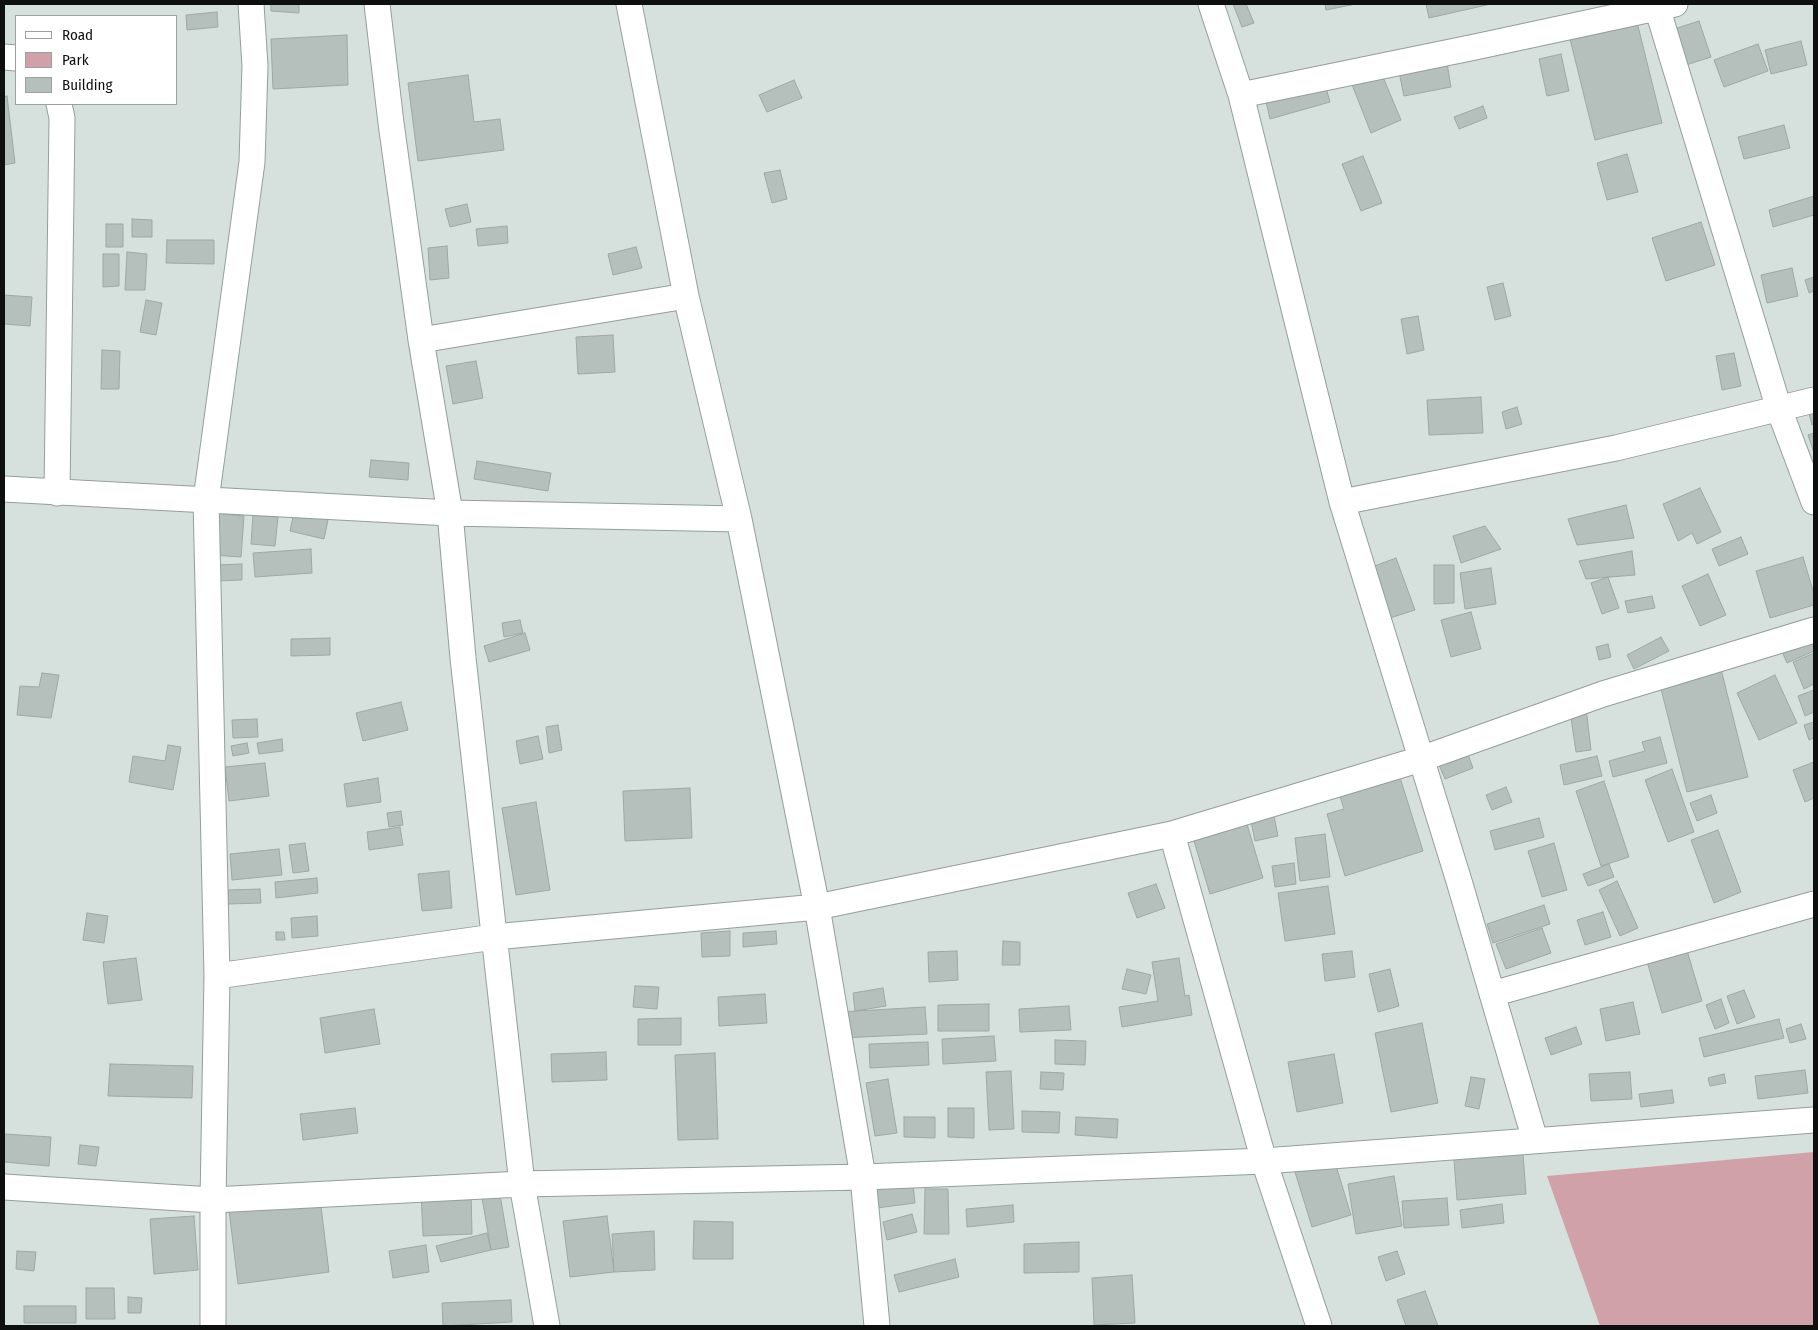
<!DOCTYPE html>
<html>
<head>
<meta charset="utf-8">
<style>
	body { margin:0 }
	#map { position:relative; width:1818px; height:1330px; overflow:hidden; background:#d6e1dd; font-family:"Fira Sans Condensed",sans-serif }
	canvas { display:block }
	.frame { position:absolute; inset:0; border:5px solid #0d100f; pointer-events:none }
	.legend { position:absolute; left:15px; top:15px; width:162px; height:90px; box-sizing:border-box; background:#fff; border:1px solid #9e9f9f; margin:0; padding:6px 9px; list-style:none; font-size:15px; color:#0d100f }
	.legend li { display:flex; align-items:center; gap:10px; height:25px }
	.legend b { width:25px; border:1px solid #9e9f9f }
</style>
</head>
<body>
<div id="map">
<canvas width="1818" height="1330"></canvas>
<div class="frame"></div>
<ul class="legend">
<li><b style="height:6px;background:#fff"></b>Road</li>
<li><b style="height:14px;background:#d1a1a9"></b>Park</li>
<li><b style="height:14px;background:#b5c0bc"></b>Building</li>
</ul>
</div>
<script>
const ctx = document.querySelector('canvas').getContext('2d');
ctx.lineJoin = 'round';
function paint(path, color) {
  ctx.fillStyle = color;
  ctx.fill(path, 'evenodd');
}
function toPath(rows) {
  const path = new Path2D();
  for (const r of rows) {
    path.moveTo(r[0], r[1]);
    for (let i = 2; i < r.length; i += 2) path.lineTo(r[i], r[i + 1]);
  }
  return path;
}
function stroke(path, color, width, dash) {
  ctx.strokeStyle = color;
  ctx.lineWidth = width;
  ctx.lineCap = dash ? 'butt' : 'round';
  ctx.setLineDash(dash || []);
  ctx.stroke(path);
}
paint(toPath([
	[1814,1152,1814,1326,1600,1326,1547,1176]
]), '#d1a1a9');
const building = toPath([
	[271,4,299,4,299,13,271,11,271,4],
	[1233,4,1246,4,1254,23,1242,27,1233,4],
	[1325,4,1356,4,1326,10,1325,4],
	[1426,4,1491,4,1429,18,1426,4],
	[217,12,218,27,187,30,186,15,217,12],
	[1699,21,1711,57,1683,66,1671,30,1699,21],
	[1637,22,1662,123,1595,140,1570,39,1637,22],
	[347,35,348,85,273,89,271,39,347,35],
	[1801,41,1807,65,1771,74,1765,50,1801,41],
	[1758,44,1768,71,1724,87,1714,60,1758,44],
	[1561,54,1569,91,1547,96,1539,59,1561,54],
	[1447,63,1451,87,1404,96,1399,72,1447,63],
	[1380,70,1401,120,1371,133,1351,82,1380,70],
	[468,75,474,122,500,119,504,150,418,161,408,83,468,75],
	[794,80,802,98,767,112,759,95,794,80],
	[1324,80,1330,102,1270,119,1265,97,1324,80],
	[7,96,15,163,4,165,4,97,7,96],
	[1483,106,1487,118,1459,129,1454,117,1483,106],
	[1784,125,1790,148,1744,159,1738,137,1784,125],
	[1627,154,1638,192,1607,200,1597,163,1627,154],
	[1363,156,1382,203,1361,211,1342,164,1363,156],
	[780,170,787,199,772,203,764,173,780,170],
	[1814,196,1814,215,1773,227,1769,210,1814,196],
	[467,204,471,222,450,227,445,209,467,204],
	[132,219,152,220,152,237,132,237,132,219],
	[1701,222,1715,265,1666,281,1652,238,1701,222],
	[106,224,123,224,123,247,106,247,106,224],
	[507,226,508,243,478,246,476,229,507,226],
	[167,240,214,240,214,264,166,263,167,240],
	[447,246,449,278,430,280,428,248,447,246],
	[636,247,642,268,613,275,608,254,636,247],
	[127,252,147,254,145,290,125,290,127,252],
	[103,254,119,254,119,286,103,287,103,254],
	[1792,268,1798,296,1767,303,1761,275,1792,268],
	[1814,277,1814,291,1809,293,1805,280,1814,277],
	[1503,283,1511,316,1495,320,1487,287,1503,283],
	[4,295,32,297,30,326,4,324,4,295],
	[146,300,162,303,156,335,140,332,146,300],
	[1418,316,1424,350,1407,354,1401,319,1418,316],
	[613,335,615,372,578,374,576,337,613,335],
	[102,350,120,351,119,389,101,389,102,350],
	[1734,353,1741,386,1722,390,1716,356,1734,353],
	[476,361,483,398,453,404,446,366,476,361],
	[1481,397,1483,433,1429,435,1427,400,1481,397],
	[1814,404,1814,424,1812,425,1807,406,1814,404],
	[1517,407,1522,424,1506,429,1502,412,1517,407],
	[1814,433,1814,453,1808,435,1814,433],
	[371,460,409,463,408,480,369,477,371,460],
	[477,461,551,473,548,491,474,479,477,461],
	[1700,488,1721,532,1697,544,1692,533,1678,541,1663,504,1700,488],
	[1626,505,1634,538,1577,545,1568,519,1626,505],
	[294,512,328,520,324,539,290,531,294,512],
	[216,513,244,516,241,557,212,555,216,513],
	[253,515,278,517,275,546,251,544,253,515],
	[1485,526,1501,549,1461,563,1453,536,1485,526],
	[1741,537,1748,554,1719,566,1712,549,1741,537],
	[311,549,312,573,255,577,253,553,311,549],
	[1632,551,1635,575,1586,579,1579,561,1632,551],
	[1803,557,1814,594,1814,605,1770,618,1756,571,1803,557],
	[1396,558,1415,610,1390,618,1372,567,1396,558],
	[242,564,242,580,215,581,215,565,242,564],
	[1434,565,1454,565,1454,603,1434,604,1434,565],
	[1491,568,1496,604,1465,609,1460,573,1491,568],
	[1708,574,1726,615,1700,626,1682,586,1708,574],
	[1608,577,1619,608,1602,614,1591,583,1608,577],
	[1652,596,1655,608,1628,613,1625,601,1652,596],
	[1471,612,1481,649,1451,657,1441,620,1471,612],
	[520,620,523,633,504,637,502,623,520,620],
	[525,633,530,650,489,662,484,646,525,633],
	[1814,635,1814,651,1787,663,1781,649,1814,635],
	[1661,637,1669,651,1634,669,1627,655,1661,637],
	[330,638,330,655,291,656,291,639,330,638],
	[1608,644,1611,657,1599,660,1596,647,1608,644],
	[1814,653,1814,684,1804,689,1793,662,1814,653],
	[1720,665,1748,777,1687,792,1659,681,1720,665],
	[42,673,59,675,51,718,17,715,20,686,39,687,42,673],
	[1775,675,1797,723,1759,740,1737,693,1775,675],
	[1814,690,1814,712,1805,716,1798,696,1814,690],
	[401,702,408,730,363,741,356,713,401,702],
	[1586,708,1591,750,1576,752,1570,711,1586,708],
	[257,719,258,737,233,738,232,720,257,719],
	[1814,722,1814,738,1809,740,1804,725,1814,722],
	[558,725,562,750,549,753,546,727,558,725],
	[538,736,543,759,520,764,516,741,538,736],
	[1660,737,1667,763,1613,777,1609,761,1645,751,1642,742,1660,737],
	[282,739,283,751,259,754,257,743,282,739],
	[247,743,249,753,233,756,231,746,247,743],
	[168,745,181,747,173,790,129,782,133,756,165,761,168,745],
	[1466,749,1473,768,1445,779,1437,760,1466,749],
	[1597,756,1602,776,1564,785,1560,765,1597,756],
	[1814,762,1814,798,1805,802,1793,770,1814,762],
	[265,763,269,796,229,801,225,767,265,763],
	[1672,769,1694,832,1668,842,1645,780,1672,769],
	[1398,771,1423,851,1345,876,1327,814,1344,809,1338,790,1398,771],
	[378,778,381,802,347,807,344,784,378,778],
	[1604,781,1629,857,1601,866,1576,791,1604,781],
	[1506,787,1512,802,1492,810,1486,795,1506,787],
	[690,788,692,838,625,841,623,791,690,788],
	[1711,795,1717,813,1697,821,1690,803,1711,795],
	[536,802,550,890,516,895,502,808,536,802],
	[401,811,403,825,389,827,387,813,401,811],
	[1273,811,1278,836,1255,841,1250,816,1273,811],
	[1539,818,1544,837,1495,850,1490,831,1539,818],
	[1247,824,1263,878,1210,894,1194,841,1247,824],
	[400,827,403,845,369,850,367,832,400,827],
	[1718,830,1741,892,1714,903,1691,840,1718,830],
	[1325,834,1330,877,1300,881,1295,838,1325,834],
	[305,843,309,871,293,873,289,845,305,843],
	[1554,843,1567,890,1542,897,1528,851,1554,843],
	[279,849,282,875,232,880,230,854,279,849],
	[1294,863,1296,884,1275,887,1272,866,1294,863],
	[1609,864,1614,877,1588,886,1583,874,1609,864],
	[449,871,452,908,422,911,418,874,449,871],
	[317,878,318,893,276,898,275,882,317,878],
	[1617,881,1638,928,1620,936,1599,890,1617,881],
	[1156,884,1165,908,1137,918,1128,893,1156,884],
	[1328,886,1335,934,1285,941,1278,893,1328,886],
	[260,889,261,903,228,904,228,890,260,889],
	[1544,905,1550,924,1493,943,1487,924,1544,905],
	[1603,912,1611,937,1585,945,1577,920,1603,912],
	[87,913,108,916,104,943,83,940,87,913],
	[317,916,318,936,292,938,291,918,317,916],
	[1542,928,1551,953,1506,969,1496,944,1542,928],
	[730,931,730,956,702,957,701,933,730,931],
	[776,931,777,944,743,947,743,933,776,931],
	[276,932,284,932,285,940,276,940,276,932],
	[1003,941,1020,942,1020,965,1002,965,1003,941],
	[1686,947,1702,1001,1662,1013,1646,958,1686,947],
	[957,951,958,980,929,982,928,952,957,951],
	[1352,951,1355,977,1325,981,1322,954,1352,951],
	[136,958,142,1000,108,1004,103,962,136,958],
	[1179,958,1185,996,1189,995,1192,1015,1122,1027,1119,1007,1158,1001,1152,962,1179,958],
	[1127,969,1151,975,1146,994,1122,989,1127,969],
	[1390,969,1399,1006,1378,1012,1369,974,1390,969],
	[635,986,659,987,657,1009,633,1007,635,986],
	[883,988,886,1006,855,1011,853,993,883,988],
	[1744,990,1755,1017,1737,1024,1727,996,1744,990],
	[765,994,767,1023,719,1026,718,997,765,994],
	[1721,999,1729,1023,1715,1029,1706,1005,1721,999],
	[1633,1002,1640,1034,1606,1041,1600,1009,1633,1002],
	[989,1004,989,1031,938,1031,938,1005,989,1004],
	[1069,1006,1071,1030,1020,1032,1019,1009,1069,1006],
	[925,1007,927,1034,840,1038,839,1012,925,1007],
	[374,1009,380,1044,325,1053,320,1018,374,1009],
	[681,1018,681,1045,638,1045,638,1019,681,1018],
	[1779,1019,1784,1038,1704,1057,1699,1038,1779,1019],
	[1422,1023,1438,1103,1391,1112,1375,1033,1422,1023],
	[1801,1024,1806,1039,1790,1043,1786,1029,1801,1024],
	[1576,1027,1582,1044,1551,1055,1545,1038,1576,1027],
	[994,1036,996,1061,943,1064,942,1039,994,1036],
	[1055,1040,1086,1041,1085,1065,1055,1064,1055,1040],
	[928,1042,929,1065,870,1068,869,1044,928,1042],
	[606,1052,607,1080,552,1082,551,1054,606,1052],
	[715,1053,718,1139,678,1140,675,1055,715,1053],
	[1334,1054,1343,1103,1297,1112,1288,1062,1334,1054],
	[110,1064,193,1066,192,1098,108,1096,110,1064],
	[1805,1070,1808,1093,1758,1099,1755,1076,1805,1070],
	[1011,1071,1014,1129,989,1130,986,1072,1011,1071],
	[1041,1072,1064,1073,1063,1090,1040,1089,1041,1072],
	[1630,1072,1632,1099,1591,1101,1589,1074,1630,1072],
	[1724,1074,1726,1083,1710,1086,1708,1078,1724,1074],
	[1471,1077,1485,1079,1479,1109,1465,1106,1471,1077],
	[888,1079,897,1133,875,1136,866,1083,888,1079],
	[1672,1090,1674,1103,1641,1107,1639,1094,1672,1090],
	[355,1108,358,1133,303,1140,300,1114,355,1108],
	[948,1108,974,1108,974,1138,948,1137,948,1108],
	[1022,1111,1060,1112,1059,1133,1022,1132,1022,1111],
	[904,1117,935,1117,935,1138,904,1137,904,1117],
	[1076,1117,1118,1119,1117,1138,1075,1135,1076,1117],
	[4,1134,51,1137,49,1166,4,1162,4,1134],
	[80,1145,99,1147,96,1166,78,1164,80,1145],
	[1523,1154,1526,1194,1457,1200,1454,1159,1523,1154],
	[1334,1159,1351,1215,1312,1227,1295,1172,1334,1159],
	[1394,1176,1402,1226,1356,1234,1348,1184,1394,1176],
	[913,1184,915,1203,877,1208,875,1189,913,1184],
	[499,1189,509,1247,491,1250,481,1192,499,1189],
	[925,1189,948,1189,949,1234,924,1234,925,1189],
	[471,1191,472,1234,423,1236,421,1193,471,1191],
	[320,1198,329,1272,238,1284,229,1210,320,1198],
	[1447,1198,1449,1225,1404,1228,1402,1201,1447,1198],
	[1502,1204,1504,1223,1462,1228,1460,1210,1502,1204],
	[1013,1205,1014,1222,967,1227,966,1209,1013,1205],
	[912,1214,917,1232,887,1240,883,1222,912,1214],
	[194,1216,198,1270,154,1274,150,1219,194,1216],
	[607,1216,614,1272,570,1277,563,1221,607,1216],
	[694,1221,733,1222,733,1259,693,1259,694,1221],
	[654,1231,655,1270,614,1272,612,1234,654,1231],
	[487,1233,491,1250,441,1262,436,1246,487,1233],
	[1079,1242,1079,1272,1024,1273,1024,1244,1079,1242],
	[426,1245,429,1272,393,1278,389,1251,426,1245],
	[17,1251,36,1252,34,1271,16,1269,17,1251],
	[1397,1251,1405,1274,1386,1281,1378,1257,1397,1251],
	[955,1259,959,1277,899,1292,894,1275,955,1259],
	[1132,1275,1135,1323,1094,1325,1092,1278,1132,1275],
	[86,1288,114,1288,115,1319,86,1319,86,1288],
	[1425,1291,1438,1326,1406,1326,1397,1300,1425,1291],
	[128,1297,142,1298,141,1313,128,1313,128,1297],
	[511,1300,512,1322,443,1326,442,1303,511,1300],
	[24,1306,76,1306,76,1323,24,1323,24,1306]
]);
paint(building, '#b5c0bc');
stroke(building, '#9da8a4', 1);
const street = toPath([
	[377,4,391,123,421,340,450,513,463,658,522,1184,547,1326],
	[629,4,686,296,739,519,817,907,863,1177,877,1326],
	[1211,4,1241,95,1342,502,1459,881,1535,1140],
	[1656,4,1779,409,1814,502],
	[4,57,16,58],
	[1241,95,1475,47,1675,4],
	[421,340,686,296],
	[4,489,450,513,739,519],
	[57,493,62,118,59,104],
	[1342,502,1616,448,1814,400],
	[1172,834,1264,1161,1319,1326],
	[217,976,494,937,817,907,1172,834,1421,759,1603,694,1814,630],
	[1492,994,1814,904],
	[4,1187,213,1200,522,1184,863,1177,1264,1161,1814,1120],
	[213,1326,213,1200,217,976,206,500,252,162,255,66,251,4]
]);
stroke(street, '#949e9a', 27);
stroke(street, '#fff', 25);
</script>
</body>
</html>
